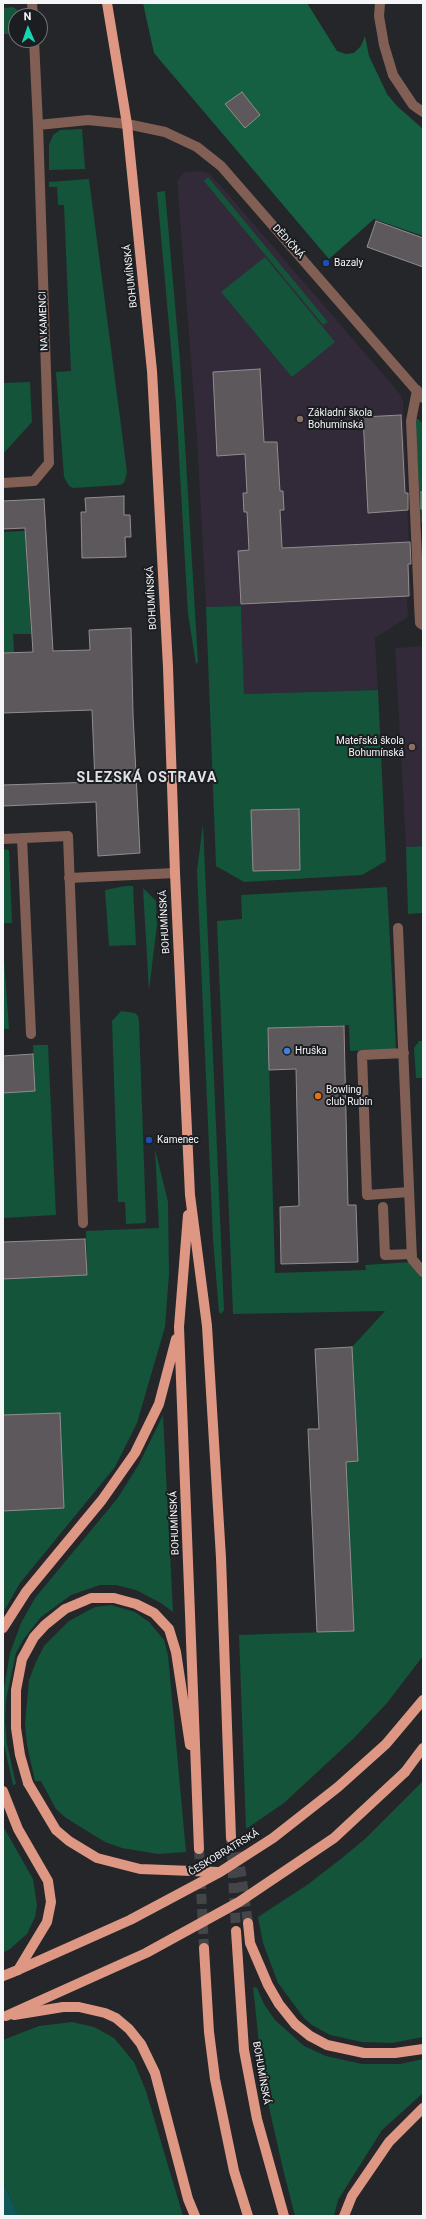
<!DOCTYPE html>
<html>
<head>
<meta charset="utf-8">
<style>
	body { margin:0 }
	#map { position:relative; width:426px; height:2219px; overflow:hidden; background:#24262a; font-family:Roboto,sans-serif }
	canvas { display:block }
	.frame { position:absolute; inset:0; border:4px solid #f3f5f7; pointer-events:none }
	.north { position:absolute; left:8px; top:8px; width:40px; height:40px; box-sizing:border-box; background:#1b1d20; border:1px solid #717376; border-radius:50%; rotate:358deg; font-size:11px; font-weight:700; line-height:16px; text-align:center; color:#f3f5f7 }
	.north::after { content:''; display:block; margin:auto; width:14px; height:18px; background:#16d5b3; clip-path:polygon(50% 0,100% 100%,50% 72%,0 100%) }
</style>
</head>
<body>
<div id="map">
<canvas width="426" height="2219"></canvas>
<div class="frame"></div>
<div class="north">N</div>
</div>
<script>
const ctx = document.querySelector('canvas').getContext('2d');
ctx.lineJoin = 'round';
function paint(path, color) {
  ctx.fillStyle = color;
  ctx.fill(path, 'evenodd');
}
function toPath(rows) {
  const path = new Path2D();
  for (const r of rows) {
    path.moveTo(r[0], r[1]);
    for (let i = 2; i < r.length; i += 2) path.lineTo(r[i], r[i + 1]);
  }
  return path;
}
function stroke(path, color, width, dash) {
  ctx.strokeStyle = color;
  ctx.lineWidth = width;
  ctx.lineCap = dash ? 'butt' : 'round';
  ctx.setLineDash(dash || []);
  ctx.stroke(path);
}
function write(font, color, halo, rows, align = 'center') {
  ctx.font = font + ' Roboto,sans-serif';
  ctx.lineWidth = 4;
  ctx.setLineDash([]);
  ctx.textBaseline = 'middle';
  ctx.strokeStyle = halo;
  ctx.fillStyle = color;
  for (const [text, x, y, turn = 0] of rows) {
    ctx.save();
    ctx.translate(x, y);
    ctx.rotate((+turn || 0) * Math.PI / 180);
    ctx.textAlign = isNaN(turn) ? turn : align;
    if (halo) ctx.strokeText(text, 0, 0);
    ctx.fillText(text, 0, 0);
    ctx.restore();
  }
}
paint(toPath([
	[202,171,209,173,227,193,400,394,403,400,411,597,407,598,408,617,375,638,378,690,244,694,241,606,206,607,197,438,177,181,184,172],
	[423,646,423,846,406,847,395,648]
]), '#322939');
paint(toPath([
	[13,7,21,12,23,16,16,16,16,34,3,34,3,8],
	[82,129,85,169,49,170,49,145,53,135,60,130],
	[208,177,328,322,323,325,204,181],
	[89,179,127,472,124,483,120,485,73,488,69,486,64,477,56,372,71,371,64,205,58,205,57,187,49,187,49,182],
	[165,191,180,361,198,662,196,664,188,614,176,404,157,192],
	[265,257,335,342,292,377,221,292],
	[30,382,32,422,3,454,3,383],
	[415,419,418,419,423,424,423,523,421,523],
	[25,531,31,634,13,634,14,652,3,653,3,532],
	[241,606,244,694,378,690,386,861,362,875,244,882,216,866,206,607],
	[203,824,224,1310,221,1314,219,1312,213,1239,197,871],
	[423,846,423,913,408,914,406,847],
	[3,849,9,850,12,923,3,923],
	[125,886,133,886,136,945,109,946,105,890],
	[387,887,396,1049,350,1051,349,1025,268,1028,275,1273,366,1270,365,1265,411,1262,423,1268,423,1656,387,1703,354,1738,284,1803,246,1829,239,1635,354,1631,346,1462,358,1461,352,1347,385,1311,233,1314,217,921,242,919,241,895],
	[143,888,156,901,157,924,149,991],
	[3,944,9,1029,3,1029],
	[121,1011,135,1013,138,1016,139,1021,146,1221,145,1223,126,1224,125,1202,118,1202,112,1021],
	[419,1041,423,1041,423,1078,416,1078,414,1048],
	[33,1045,48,1045,56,1215,3,1218,3,1093,35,1091],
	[155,1149,168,1202,169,1274,165,1327,137,1423,115,1467,20,1583,3,1613,3,1279,87,1275,86,1231,159,1228],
	[163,1415,173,1612,161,1603,136,1590,116,1585,100,1585,71,1595,41,1617,23,1640,16,1653,6,1700,5,1722,7,1744,16,1784,13,1785,4,1745,3,1694,10,1653,21,1623,35,1598,117,1499,139,1464],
	[111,1605,135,1612,149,1622,164,1640,168,1655,186,1852,158,1854,122,1848,105,1842,66,1818,56,1809,41,1781,35,1781,27,1745,25,1724,29,1680,36,1662,44,1646,69,1621,95,1607],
	[423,1781,423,2037,392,2043,362,2042,330,2035,312,2025,304,2018,278,1983,263,1943,258,1917,307,1885,342,1858,365,1839],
	[3,1826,33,1879,37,1905,35,1917,27,1934,10,1949,3,1953],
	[253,1987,257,1988,264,2004,275,2020,304,2046,326,2056,362,2064,400,2064,423,2059,423,2093,382,2130,338,2200,334,2216,295,2216,283,2169,263,2081],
	[72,2022,94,2027,114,2038,134,2062,146,2091,183,2216,19,2216,3,2183,3,2040,39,2026]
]), '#13543a');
paint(toPath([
	[143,3,307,3,337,51,346,54,354,53,361,46,365,36,369,56,387,94,397,106,423,129,423,236,374,219,329,259,154,53]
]), '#155f42');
paint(toPath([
	[3,2183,19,2216,3,2216]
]), '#115658');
const building = toPath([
	[242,92,260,115,245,128,225,104,242,92],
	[376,221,423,238,423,267,367,247,376,221],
	[260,369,264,442,277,442,280,491,283,491,284,510,280,510,282,548,410,542,411,564,408,564,409,596,241,604,238,551,249,550,247,512,244,512,243,493,247,493,245,454,217,456,213,372,260,369],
	[401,415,405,493,408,493,408,510,368,513,363,417,401,415],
	[421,492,423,492,423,509,421,509,421,492],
	[124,496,124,515,130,515,131,537,125,537,126,557,82,558,81,512,86,512,85,498,124,496],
	[44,499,53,651,90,650,89,630,131,628,133,714,140,853,98,856,96,802,3,806,3,785,95,782,92,710,3,713,3,653,33,652,25,528,3,529,3,501,44,499],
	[299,809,300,870,253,871,251,810,299,809],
	[344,1026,348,1205,356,1205,358,1262,281,1264,280,1207,299,1206,296,1069,269,1070,268,1028,344,1026],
	[33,1054,35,1091,3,1093,3,1056,33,1054],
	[85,1239,87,1275,3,1279,3,1242,85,1239],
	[352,1347,358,1461,346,1462,354,1631,317,1632,308,1429,319,1429,315,1349,352,1347],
	[60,1413,64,1508,3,1511,3,1415,60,1413]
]);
paint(building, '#5d585b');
stroke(building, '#928d8f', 1);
stroke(toPath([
	[231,1838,236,1931],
	[199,1849,204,1948],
	[238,1852,248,1923]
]), '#434549', 10, [10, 5]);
stroke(toPath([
	[32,3,33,16],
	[380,3,379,16,384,45,393,75,413,105,423,112],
	[34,40,38,125],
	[417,390,411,421,419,603,420,623,423,625],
	[3,483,34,481,49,463,38,125,88,120,127,124,165,132,197,147,221,166,423,398],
	[22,838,31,1034],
	[3,839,68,836,83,1223],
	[69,878,175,873],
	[398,928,412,1259,423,1272],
	[404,1053,362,1055,367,1195,409,1192],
	[383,1207,385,1255,412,1254]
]), '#825f55', 10);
stroke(toPath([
	[107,3,127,124,152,371,168,667,175,873,190,1195,207,1326,221,1558,231,1838],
	[188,1215,179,1327,199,1849],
	[3,1628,26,1592,102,1500,135,1453,159,1404,176,1339],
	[405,1772,423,1748],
	[28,1783,20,1755,16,1728,16,1690,22,1659,34,1637,45,1625,65,1609,91,1598,114,1598,136,1604,154,1613,169,1629,176,1652,190,1745],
	[3,1791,18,1829,48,1881,51,1902,47,1922,18,1970,3,1976],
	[248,1923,250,1943,268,1985,279,2004,295,2024,310,2036,327,2045,364,2053,395,2053,423,2049],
	[236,1931,244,2050,257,2119,284,2216],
	[204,1948,209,2032,215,2079,234,2171,248,2216],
	[14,2015,63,2007,79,2007,105,2013,116,2018,129,2029,141,2044,155,2073,188,2199,195,2216],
	[344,2216,352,2196,389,2142,423,2108]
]), '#de9783', 10);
stroke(toPath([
	[28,1783,56,1830,69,1841,97,1858,140,1869,218,1872],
	[18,1970,130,1920,220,1872,273,1838,338,1787,386,1744,423,1700],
	[6,2016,146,1953,239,1902,334,1838,405,1772]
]), '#de9783', 10);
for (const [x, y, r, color] of [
	[326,263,4,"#1a4fb4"],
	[300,419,4,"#8d6e63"],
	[412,747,4,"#8d6e63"],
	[287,1051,4,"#3f7fe0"],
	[318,1096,4,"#e8710a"],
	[149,1140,4,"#1a4fb4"]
]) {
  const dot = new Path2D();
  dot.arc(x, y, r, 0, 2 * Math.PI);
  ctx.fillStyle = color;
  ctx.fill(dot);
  stroke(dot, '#1b1d20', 1.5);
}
write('10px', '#f3f5f7', '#1b1d20', [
	["DĚDIČNÁ",288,242,48],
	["BOHUMÍNSKÁ",131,276,-96],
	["NA KAMENCI",44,321,-92],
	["BOHUMÍNSKÁ",152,598,-93],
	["BOHUMÍNSKÁ",165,922,-93],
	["BOHUMÍNSKÁ",175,1523,-92],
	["ČESKOBRATRSKÁ",224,1853,-31],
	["BOHUMÍNSKÁ",261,2073,80]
]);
write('10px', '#f3f5f7', '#1b1d20', [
	["Bazaly",334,263],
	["Základní škola",308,413],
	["Bohumínská",308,425],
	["Mateřská škola",404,741,"right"],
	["Bohumínská",404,753,"right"],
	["Hruška",295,1051],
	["Bowling",326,1090],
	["club Rubín",326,1102],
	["Kamenec",157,1140]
], 'left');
ctx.letterSpacing = '1px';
write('bold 14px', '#dfe2e7', '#1b1d20', [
	["SLEZSKÁ OSTRAVA",147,778]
]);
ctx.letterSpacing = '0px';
</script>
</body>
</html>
